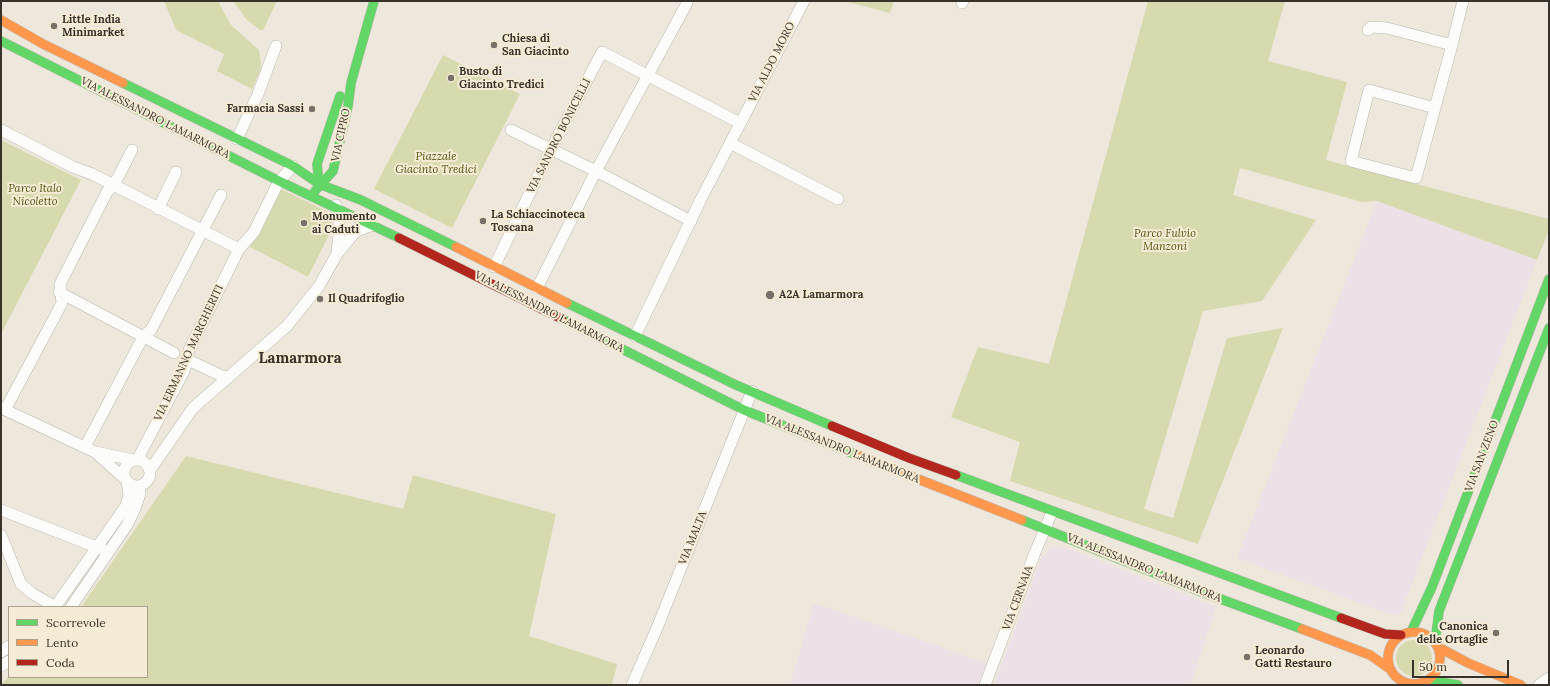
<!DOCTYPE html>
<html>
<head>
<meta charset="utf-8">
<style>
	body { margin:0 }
	#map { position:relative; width:1550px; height:686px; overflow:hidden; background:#eee8dc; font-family:Lora,serif }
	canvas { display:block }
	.frame { position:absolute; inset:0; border:2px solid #37332b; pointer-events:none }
	.legend { position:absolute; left:8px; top:606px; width:140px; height:72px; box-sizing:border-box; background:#f6ebd4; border:1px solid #aaa190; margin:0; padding:5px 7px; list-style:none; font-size:12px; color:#37332b }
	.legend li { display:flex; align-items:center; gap:8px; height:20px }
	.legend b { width:20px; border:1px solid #aaa190 }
	.scale { position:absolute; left:1412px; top:660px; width:97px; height:18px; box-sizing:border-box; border:2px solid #37332b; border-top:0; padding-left:5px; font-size:12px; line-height:14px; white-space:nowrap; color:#37332b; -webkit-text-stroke:3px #f6ebd4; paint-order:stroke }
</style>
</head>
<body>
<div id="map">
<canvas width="1550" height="686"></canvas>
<div class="frame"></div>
<ul class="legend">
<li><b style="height:5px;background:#63d668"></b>Scorrevole</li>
<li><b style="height:5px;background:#ff974d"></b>Lento</li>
<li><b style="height:5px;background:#b3261e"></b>Coda</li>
</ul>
<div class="scale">50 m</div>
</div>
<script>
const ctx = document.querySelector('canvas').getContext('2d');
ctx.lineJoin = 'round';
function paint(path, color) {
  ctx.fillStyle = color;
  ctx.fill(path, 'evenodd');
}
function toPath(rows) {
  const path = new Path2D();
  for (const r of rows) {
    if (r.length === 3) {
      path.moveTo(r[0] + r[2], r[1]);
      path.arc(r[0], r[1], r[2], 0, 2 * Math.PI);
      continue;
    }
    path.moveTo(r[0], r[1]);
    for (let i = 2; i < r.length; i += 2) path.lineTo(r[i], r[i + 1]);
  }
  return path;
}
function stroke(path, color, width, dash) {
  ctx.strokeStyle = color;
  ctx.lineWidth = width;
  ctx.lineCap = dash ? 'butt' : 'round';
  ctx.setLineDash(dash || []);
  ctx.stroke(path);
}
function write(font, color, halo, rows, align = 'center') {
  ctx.font = font + ' Lora,serif';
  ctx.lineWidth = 4;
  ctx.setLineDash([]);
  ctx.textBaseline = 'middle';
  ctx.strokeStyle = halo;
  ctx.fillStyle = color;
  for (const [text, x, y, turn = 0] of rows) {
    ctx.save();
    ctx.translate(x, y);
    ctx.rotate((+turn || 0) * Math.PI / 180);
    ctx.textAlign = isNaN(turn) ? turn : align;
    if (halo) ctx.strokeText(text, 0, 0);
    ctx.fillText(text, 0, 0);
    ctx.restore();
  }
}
paint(toPath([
	[1377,201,1537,260,1401,612,1398,615,1393,615,1237,558],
	[1065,547,1216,607,1190,685,994,685,1042,556,1051,548],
	[814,603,989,664,981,685,790,685]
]), '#ece1e6');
paint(toPath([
	[164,1,218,1,231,25,259,50,261,64,260,71,252,89,217,71,224,54,176,30],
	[233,1,277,1,263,30,260,30,247,20],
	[844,1,894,1,890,13],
	[1148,1,1285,1,1268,61,1347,82,1326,160,1549,219,1549,230,1537,260,1377,201,1362,202,1240,168,1233,195,1316,220,1262,301,1203,311,1144,509,1173,518,1227,338,1283,328,1198,544,1010,481,1020,442,951,417,978,347,1049,364],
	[443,55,520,94,452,228,374,189],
	[1,140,81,180,1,334],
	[279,188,328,212,333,227,308,277,250,247],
	[186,456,403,509,413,475,556,514,529,636,617,664,612,685,1,685,9,676,147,677,147,607,81,607],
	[1414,658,18]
]), '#d7daae');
const street = toPath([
	[962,3,963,1],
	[1368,30,1371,27,1387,28,1452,45],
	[1435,108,1369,90,1351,161,1416,178,1452,45,1463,1],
	[1,130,73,167,92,174,239,249],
	[511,130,596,171,691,221],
	[237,139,258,94,276,46],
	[730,143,838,199],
	[336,205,339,217,339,235,337,253],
	[158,209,176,172],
	[494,267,551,149,602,52,740,123],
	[537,288,596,171,687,3],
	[59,292,174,353],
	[635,336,701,199,804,1],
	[186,359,222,376,229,377],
	[1,408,95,452,125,479],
	[5,410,62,303,60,284,107,192,114,185,132,150],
	[85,447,143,337,151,330,221,195],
	[96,452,133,460],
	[137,473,13],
	[137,460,184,371,189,350,239,249,254,232,279,181,293,166],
	[150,470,193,408,287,326,319,286,337,254,356,231,373,225],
	[1,510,104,550],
	[1,535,21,584,33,594,56,607],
	[55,607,126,506,129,495,127,482],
	[71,607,127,525,134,511,140,494,139,486],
	[1,652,9,646],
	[1,666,9,661],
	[632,685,657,628,752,391],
	[985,685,1034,555,1052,512],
	[1539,685,1549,678]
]);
const fast = toPath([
	[1,41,279,181,399,238],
	[123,83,293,166,319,184,361,200,456,247],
	[319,184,317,164,340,96],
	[315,191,333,171,348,106,351,83,374,1],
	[567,303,736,385,832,426],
	[562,319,744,410,857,455],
	[956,475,1341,618],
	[1022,520,1207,594,1302,629],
	[1411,632,1432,587,1549,279],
	[1435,643,1439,611,1549,328],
	[1428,680,1458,685]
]);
const slow = toPath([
	[1,20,43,44,123,83],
	[456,247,567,303],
	[857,455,1022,520],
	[1302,629,1370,655,1390,669],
	[1414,658,26],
	[1438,647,1468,663,1521,685]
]);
const jam = toPath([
	[399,238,562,319],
	[832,426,909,458,956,475],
	[1341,618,1385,634,1401,635]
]);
stroke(street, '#bab5ac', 12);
stroke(fast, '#bab5ac', 10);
stroke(slow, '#bab5ac', 10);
stroke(jam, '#bab5ac', 10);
stroke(street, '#fcfcfa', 11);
stroke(fast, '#63d668', 9);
stroke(slow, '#ff974d', 9);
stroke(jam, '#b3261e', 9);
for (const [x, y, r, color] of [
	[54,26,4,"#777269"],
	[494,45,4,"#777269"],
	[451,78,4,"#777269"],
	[312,109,4,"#777269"],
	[483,221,4,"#777269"],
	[304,223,4,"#777269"],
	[770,295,5,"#777269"],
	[320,299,4,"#777269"],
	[1496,633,4,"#777269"],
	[1247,657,4,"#777269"]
]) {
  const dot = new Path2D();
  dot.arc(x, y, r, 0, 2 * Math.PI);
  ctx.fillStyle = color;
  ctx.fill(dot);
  stroke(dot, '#f6ebd4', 1.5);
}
write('bold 11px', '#37332b', '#f6ebd4', [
	["Little India",62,20],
	["Minimarket",62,33],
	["Chiesa di",502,39],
	["San Giacinto",502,52],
	["Busto di",459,72],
	["Giacinto Tredici",459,85],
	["Farmacia Sassi",304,109,"right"],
	["La Schiaccinoteca",491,215],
	["Toscana",491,228],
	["Monumento",312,217],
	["ai Caduti",312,230],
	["A2A Lamarmora",779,295],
	["Il Quadrifoglio",328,299],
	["Canonica",1488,627,"right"],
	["delle Ortaglie",1488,640,"right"],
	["Leonardo",1255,651],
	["Gatti Restauro",1255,664]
], 'left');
write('11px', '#37332b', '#f6ebd4', [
	["VIA ALDO MORO",772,62,-63],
	["VIA ALESSANDRO LAMARMORA",155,118,27],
	["VIA CIPRO",341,135,-78],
	["VIA SANDRO BONICELLI",559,136,-63],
	["VIA ALESSANDRO LAMARMORA",549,312,27],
	["VIA ERMANNO MARGHERITI",189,353,-65],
	["VIA ALESSANDRO LAMARMORA",842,449,22],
	["VIA SAN ZENO",1482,456,-69],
	["VIA MALTA",693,538,-68],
	["VIA ALESSANDRO LAMARMORA",1144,568,22],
	["VIA CERNAIA",1018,598,-70]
]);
write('italic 11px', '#505510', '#f6ebd4', [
	["Piazzale",436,157],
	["Giacinto Tredici",436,170],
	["Parco Italo",35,189],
	["Nicoletto",35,202],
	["Parco Fulvio",1165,234],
	["Manzoni",1165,247]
]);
write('bold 15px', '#37332b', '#f6ebd4', [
	["Lamarmora",300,359]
]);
</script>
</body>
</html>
